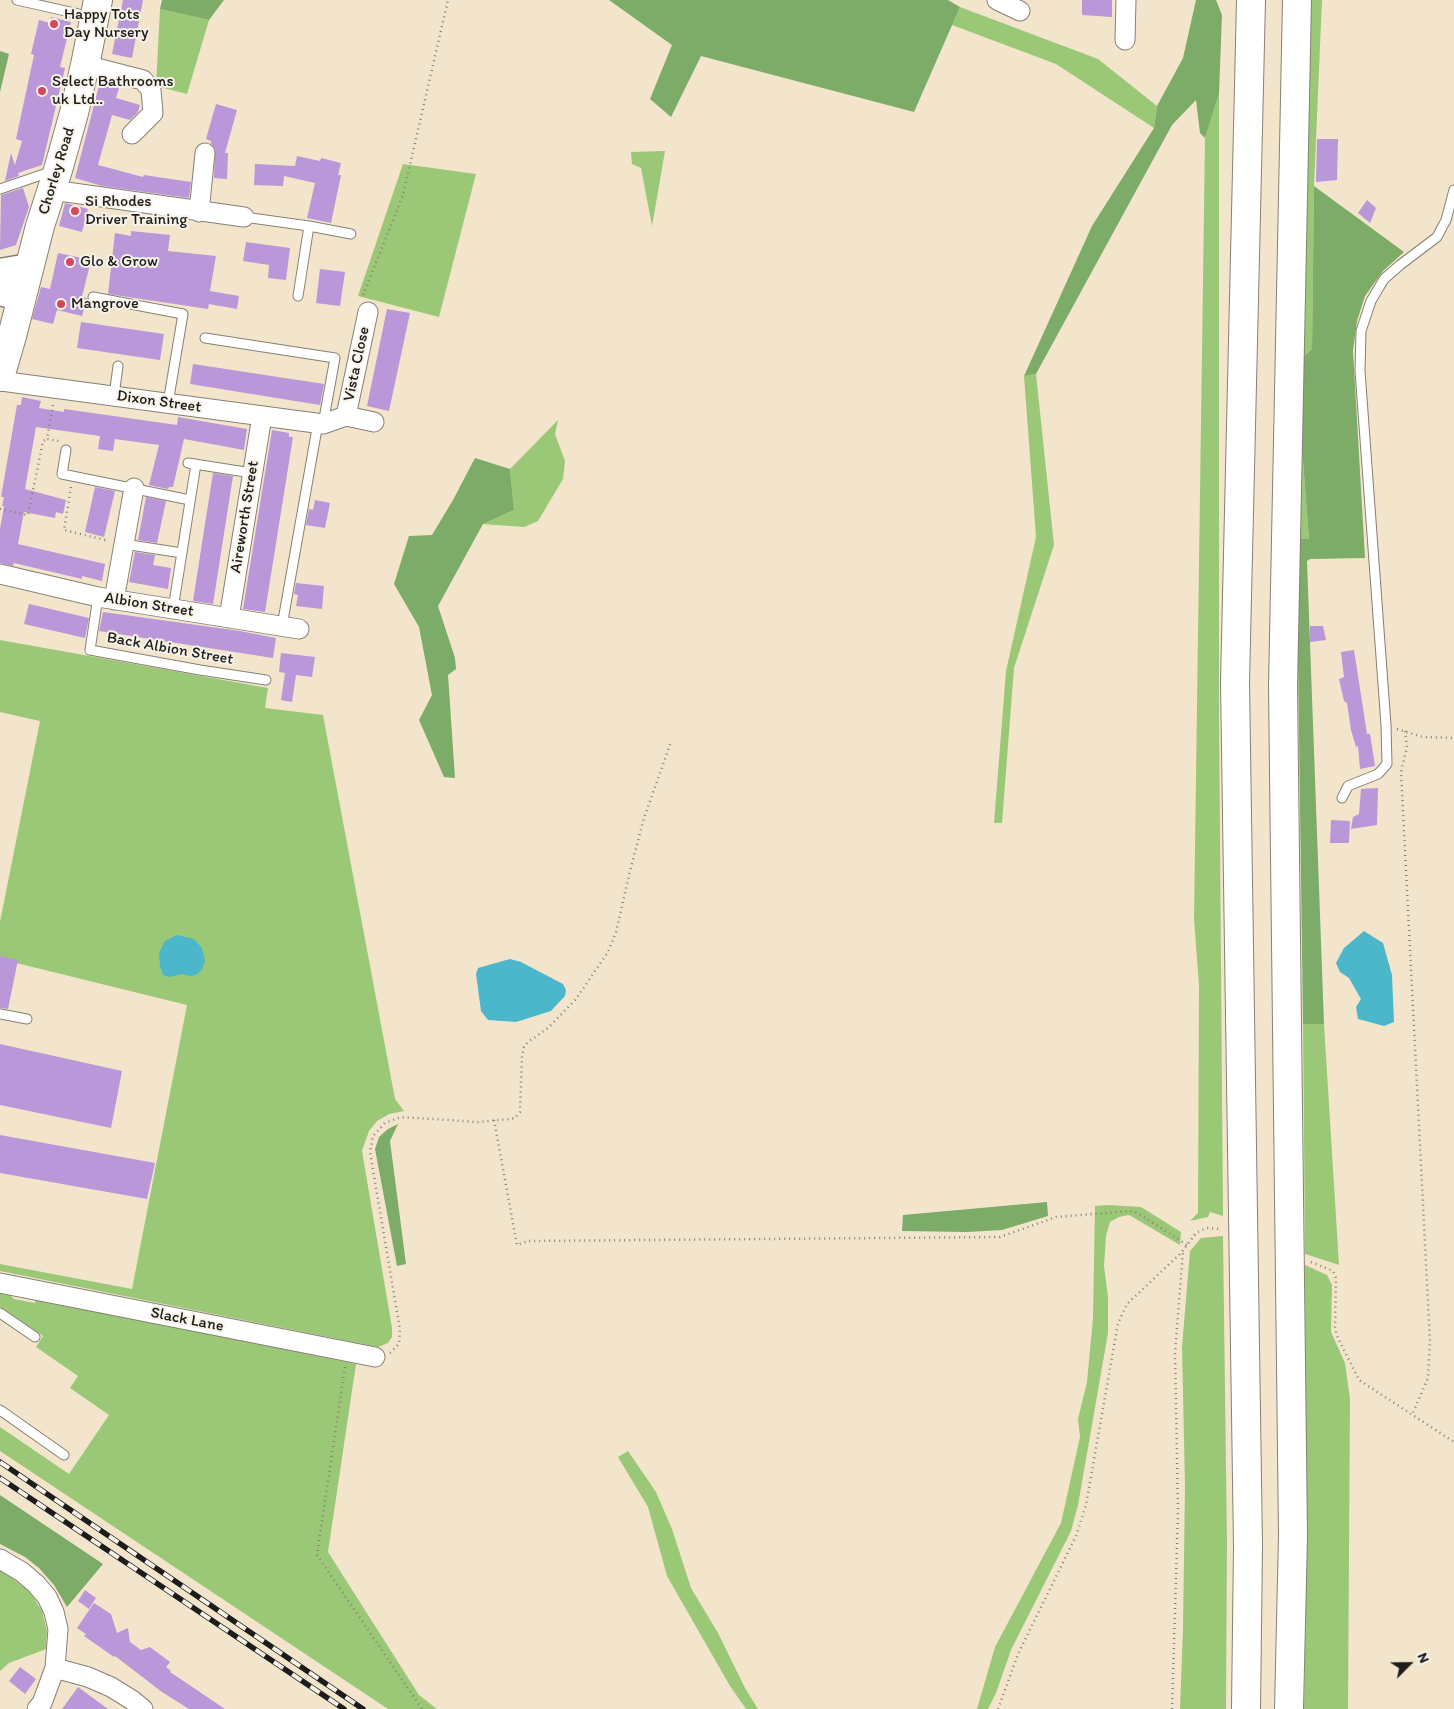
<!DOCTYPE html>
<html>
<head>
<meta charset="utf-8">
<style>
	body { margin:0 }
	#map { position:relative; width:1454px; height:1709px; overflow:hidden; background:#f2e5cc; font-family:Itim,sans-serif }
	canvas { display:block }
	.north { position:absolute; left:1384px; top:1639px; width:50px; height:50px; -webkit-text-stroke:4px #f7f3e8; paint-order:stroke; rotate:67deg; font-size:14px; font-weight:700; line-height:20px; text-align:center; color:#1c1c1c }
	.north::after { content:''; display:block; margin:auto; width:18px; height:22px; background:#1c1c1c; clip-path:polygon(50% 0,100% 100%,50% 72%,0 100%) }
</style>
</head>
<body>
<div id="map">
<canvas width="1454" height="1709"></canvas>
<div class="north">N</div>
</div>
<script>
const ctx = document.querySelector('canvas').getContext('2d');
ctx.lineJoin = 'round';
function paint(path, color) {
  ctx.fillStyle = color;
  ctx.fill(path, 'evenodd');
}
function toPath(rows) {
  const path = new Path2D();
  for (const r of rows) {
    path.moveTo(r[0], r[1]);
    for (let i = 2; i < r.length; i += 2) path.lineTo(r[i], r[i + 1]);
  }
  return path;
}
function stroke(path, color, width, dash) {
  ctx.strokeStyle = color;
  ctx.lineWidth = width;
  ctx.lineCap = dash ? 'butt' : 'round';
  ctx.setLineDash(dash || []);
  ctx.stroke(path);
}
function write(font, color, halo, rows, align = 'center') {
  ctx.font = font + ' Itim,sans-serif';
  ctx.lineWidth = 4;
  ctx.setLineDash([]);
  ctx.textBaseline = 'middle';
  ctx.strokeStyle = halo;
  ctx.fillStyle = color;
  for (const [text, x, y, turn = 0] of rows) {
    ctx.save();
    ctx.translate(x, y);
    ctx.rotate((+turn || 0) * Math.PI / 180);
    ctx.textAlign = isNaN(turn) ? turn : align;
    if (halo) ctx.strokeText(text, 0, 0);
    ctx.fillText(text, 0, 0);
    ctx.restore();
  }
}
paint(toPath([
	[1308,0,1322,0,1314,186,1312,349,1302,358,1298,396,1309,539,1298,539,1298,396,1302,121],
	[960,7,1098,59,1157,106,1154,128,1056,64,952,25],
	[160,9,209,20,187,94,156,86],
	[1219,94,1219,712,1223,1216,1210,1212,1208,1217,1190,1221,1198,1213,1199,985,1194,919,1205,138],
	[665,151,652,226,641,168,632,164,631,152],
	[403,164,476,174,439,317,358,296],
	[1036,374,1054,545,1014,668,1002,823,994,823,1006,671,1036,537,1024,376],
	[558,420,555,434,565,461,563,479,538,521,524,527,483,524,514,510,510,469],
	[0,640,268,688,265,708,323,715,395,1099,404,1111,389,1114,377,1121,369,1131,362,1151,392,1328,392,1337,388,1343,378,1347,0,1271,0,1264,132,1289,187,1005,0,959,0,922,40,721,0,712],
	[1303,1024,1324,1024,1339,1265,1305,1254],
	[1108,1205,1141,1207,1181,1232,1180,1245,1129,1215,1119,1217,1110,1222,1106,1236,1104,1266,1108,1297,1108,1333,1078,1505,1071,1531,1011,1650,996,1693,988,1709,977,1709,995,1647,1061,1523,1080,1437,1078,1419,1087,1382,1093,1318,1095,1206],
	[1223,1236,1227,1543,1226,1709,1180,1709,1183,1629,1185,1486,1182,1347,1190,1251,1201,1238],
	[1305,1265,1327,1275,1332,1285,1331,1332,1345,1363,1350,1399,1348,1709,1304,1709,1306,1585],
	[0,1289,4,1289,14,1299,35,1303,36,1298,356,1364,328,1552,419,1695,437,1709,388,1709,0,1451,0,1427,69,1474,109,1415,70,1388,78,1376,36,1347,43,1336,0,1307],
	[628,1451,656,1492,672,1529,691,1588,718,1633,745,1688,758,1709,746,1709,730,1686,667,1576,648,1507,618,1457],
	[0,1571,11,1577,31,1593,42,1611,47,1631,46,1649,9,1663,0,1671]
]), '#9bc876');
paint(toPath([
	[162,0,224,0,209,20,160,9],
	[609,0,948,0,960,7,914,112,701,56,671,117,650,99,672,45],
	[1196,0,1216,0,1222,15,1219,94,1205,138,1200,133,1196,100,1172,125,1036,374,1024,376,1092,226,1154,128,1157,106,1183,58],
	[0,51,9,54,0,92],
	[1314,186,1404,252,1383,271,1365,296,1357,321,1353,351,1365,558,1310,559,1307,561,1324,1024,1303,1024,1297,588,1298,539,1309,539,1298,396,1302,358,1312,349],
	[475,458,510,469,514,510,483,524,438,606,455,658,456,669,448,675,455,778,444,777,419,720,432,695,419,627,394,584,409,536,432,535,453,500],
	[398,1124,390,1141,406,1264,397,1266,375,1149,379,1137,388,1129],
	[1047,1202,1048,1216,1002,1230,967,1232,902,1231,903,1215],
	[0,1495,103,1564,67,1607,54,1585,39,1568,25,1557,0,1544]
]), '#7cac67');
paint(toPath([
	[1364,931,1383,943,1392,975,1394,1022,1384,1026,1358,1019,1356,1007,1361,999,1349,978,1340,972,1336,963,1344,948],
	[177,935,194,939,202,948,205,961,202,970,196,975,190,976,183,974,169,977,163,975,160,966,159,953,165,941],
	[510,959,521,962,563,984,566,990,565,996,551,1011,516,1022,488,1020,481,1011,476,974,478,968]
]), '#4cb6ca');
paint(toPath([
	[123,0,143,0,132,58,112,54],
	[1082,0,1112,0,1112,17,1082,15],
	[51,17,71,22,60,67,65,68,42,165,18,173,19,176,5,181,11,153,15,165,22,141,16,139,34,55,31,54,39,20,50,23],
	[100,82,119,88,116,98,140,105,138,112,130,120,112,115,98,165,143,177,144,175,191,182,189,198,102,186,75,178],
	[216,104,237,110,225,153,228,153,227,179,214,178,215,149,211,144,211,141,206,139],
	[1317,139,1338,139,1337,180,1316,182],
	[297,156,320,161,321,158,341,163,338,175,341,175,331,223,307,218,315,183,284,176,283,186,254,185,255,164,295,166],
	[23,188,29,207,16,245,0,250,1,195],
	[1367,200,1376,208,1370,223,1358,213],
	[65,203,88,209,82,232,59,226],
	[131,231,170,235,168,251,216,256,210,291,239,296,237,309,209,304,208,309,108,294,115,233,131,236],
	[246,242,290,248,286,280,268,278,269,265,243,261],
	[58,253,91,260,82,297,87,298,82,316,57,310,53,324,32,319,41,287,50,289],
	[320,269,345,272,340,306,316,303],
	[387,309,410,313,389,411,367,406],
	[81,322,164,334,160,360,77,348],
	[193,364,324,384,320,405,190,384],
	[22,397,41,401,39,408,64,412,64,409,177,425,178,417,247,429,244,450,184,439,173,487,169,487,168,489,149,485,159,445,115,439,113,451,98,449,100,436,36,427,25,489,66,500,63,514,56,512,55,518,24,512,18,544,105,564,102,581,82,576,82,579,14,563,13,566,0,563,0,529,4,506,2,506,4,497,1,497,17,405,21,405],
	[272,430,289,433,289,437,293,437,265,612,243,609],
	[213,473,233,476,213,604,193,601],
	[95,487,115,491,104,537,85,532],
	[146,497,166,501,157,543,138,540],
	[315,500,330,503,325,528,306,525,309,509,313,510],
	[135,552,155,555,153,565,171,568,168,589,129,582],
	[296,583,324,586,322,609,296,606,298,595,294,594],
	[29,604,89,618,85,638,24,624],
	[103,612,240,631,276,638,273,658,99,631],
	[1310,626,1323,626,1326,640,1310,642],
	[1354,650,1367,734,1370,734,1375,766,1360,769,1358,746,1356,747,1351,730,1347,703,1344,701,1339,679,1344,677,1341,652],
	[281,653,315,657,312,677,296,675,292,702,281,700,285,673,279,672],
	[1378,788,1377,825,1351,829,1353,817,1359,814,1361,789],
	[1331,820,1350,821,1349,843,1330,843],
	[0,956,18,960,8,1009,0,1008],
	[0,1044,122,1071,111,1128,0,1105],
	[0,1135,155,1163,147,1199,0,1173],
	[85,1590,96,1598,89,1609,78,1601],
	[94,1603,111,1614,117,1633,128,1628,130,1642,141,1650,150,1647,170,1662,166,1667,171,1671,170,1672,225,1709,189,1709,162,1692,115,1656,114,1657,84,1636,86,1634,77,1628],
	[20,1667,36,1679,25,1694,9,1681],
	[78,1687,108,1709,62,1709]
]), '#b997d8');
const service = toPath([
	[17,0,92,17],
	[0,189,53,171],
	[244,217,309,226,351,234],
	[298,296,309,226],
	[93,297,183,314,168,403],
	[205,338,335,358,323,424],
	[114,396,118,366],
	[66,450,62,474,190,500],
	[188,463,252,473],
	[124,544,182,553],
	[98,597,90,650,200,670,266,680],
	[173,609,196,464],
	[282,626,318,423],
	[1342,798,1348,786,1378,774,1387,764,1386,725,1360,371,1361,331,1371,301,1384,279,1400,265,1437,237,1446,220,1454,190],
	[0,1014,27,1019],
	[0,1313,35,1337],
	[0,1410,64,1455]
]);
const minor = toPath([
	[997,0,1020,11],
	[1125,40,1126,0],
	[85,65,143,80,151,90,153,113,132,134],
	[52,190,244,217],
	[199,212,205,153],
	[0,381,323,424,346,416,368,312],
	[346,416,374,422],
	[0,574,98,597,299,629],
	[114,600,134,488],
	[229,618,262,416],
	[0,1283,375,1357],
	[0,1559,22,1572,36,1584,47,1597,54,1612,58,1629,55,1668,42,1703,37,1709],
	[55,1668,88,1677,111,1687,132,1700,143,1709]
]);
const secondary = toPath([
	[0,272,29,267],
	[0,292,21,298]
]);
const primary = toPath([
	[0,377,12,336,40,226,58,170,74,113,85,65,98,0]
]);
const motorway = toPath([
	[1246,1709,1248,1546,1235,682,1251,0],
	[1289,1709,1293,1535,1283,686,1297,0]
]);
stroke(service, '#878074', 11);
stroke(minor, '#878074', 21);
stroke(secondary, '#878074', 29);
stroke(primary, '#878074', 30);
stroke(motorway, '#878074', 30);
stroke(toPath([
	[363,295,403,195,448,0],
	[53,405,47,439,59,441],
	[71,487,64,530,109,541],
	[0,509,28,515,43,441,47,439],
	[1397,729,1423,737,1454,738],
	[1405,731,1407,747,1401,772,1430,1342,1428,1378,1412,1415],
	[494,1120,517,1245,528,1241,1000,1237,1056,1217,1130,1211,1138,1213,1187,1245],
	[1311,1262,1333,1271,1336,1278,1335,1328,1337,1336,1359,1380,1454,1442],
	[390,1353,399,1344,400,1330,370,1152,373,1136,385,1123,401,1117,478,1122,509,1119,515,1118,520,1112,522,1056,524,1047,528,1042,548,1028,576,999,608,952,616,932,629,875,644,818,671,742],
	[345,1367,317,1555,422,1709],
	[998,1709,1018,1654,1076,1536,1086,1505,1118,1323,1127,1304,1181,1253,1196,1233,1206,1228,1221,1229],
	[1172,1709,1178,1511,1175,1353,1183,1251]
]), '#878074', 2.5, [1, 4]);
stroke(service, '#fff', 9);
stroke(minor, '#fff', 19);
stroke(secondary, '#fff', 26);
stroke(primary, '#fff', 28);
stroke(motorway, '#fff', 28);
const rail = toPath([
	[0,1462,363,1709],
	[0,1478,344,1709]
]);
stroke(rail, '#1c1c1c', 5.5);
stroke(rail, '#f7f3e8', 4, [11]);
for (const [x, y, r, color] of [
	[54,24,5,"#d1495b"],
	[42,91,5,"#d1495b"],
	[75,211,5,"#d1495b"],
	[70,262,5,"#d1495b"],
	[61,304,5,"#d1495b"]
]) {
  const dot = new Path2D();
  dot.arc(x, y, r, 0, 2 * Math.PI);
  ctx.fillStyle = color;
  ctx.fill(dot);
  stroke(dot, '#f7f3e8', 2);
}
write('16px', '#1c1c1c', '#f7f3e8', [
	["Happy Tots",64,15],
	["Day Nursery",64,33],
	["Select Bathrooms",52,82],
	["uk Ltd..",52,100],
	["Si Rhodes",85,202],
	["Driver Training",85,220],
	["Glo & Grow",80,262],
	["Mangrove",71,304]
], 'left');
write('16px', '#1c1c1c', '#f7f3e8', [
	["Chorley Road",57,171,-73],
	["Vista Close",357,364,-78],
	["Dixon Street",159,402,8],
	["Aireworth Street",245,517,-81],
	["Albion Street",149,605,9],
	["Back Albion Street",170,649,10],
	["Slack Lane",187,1320,11]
]);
</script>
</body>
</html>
